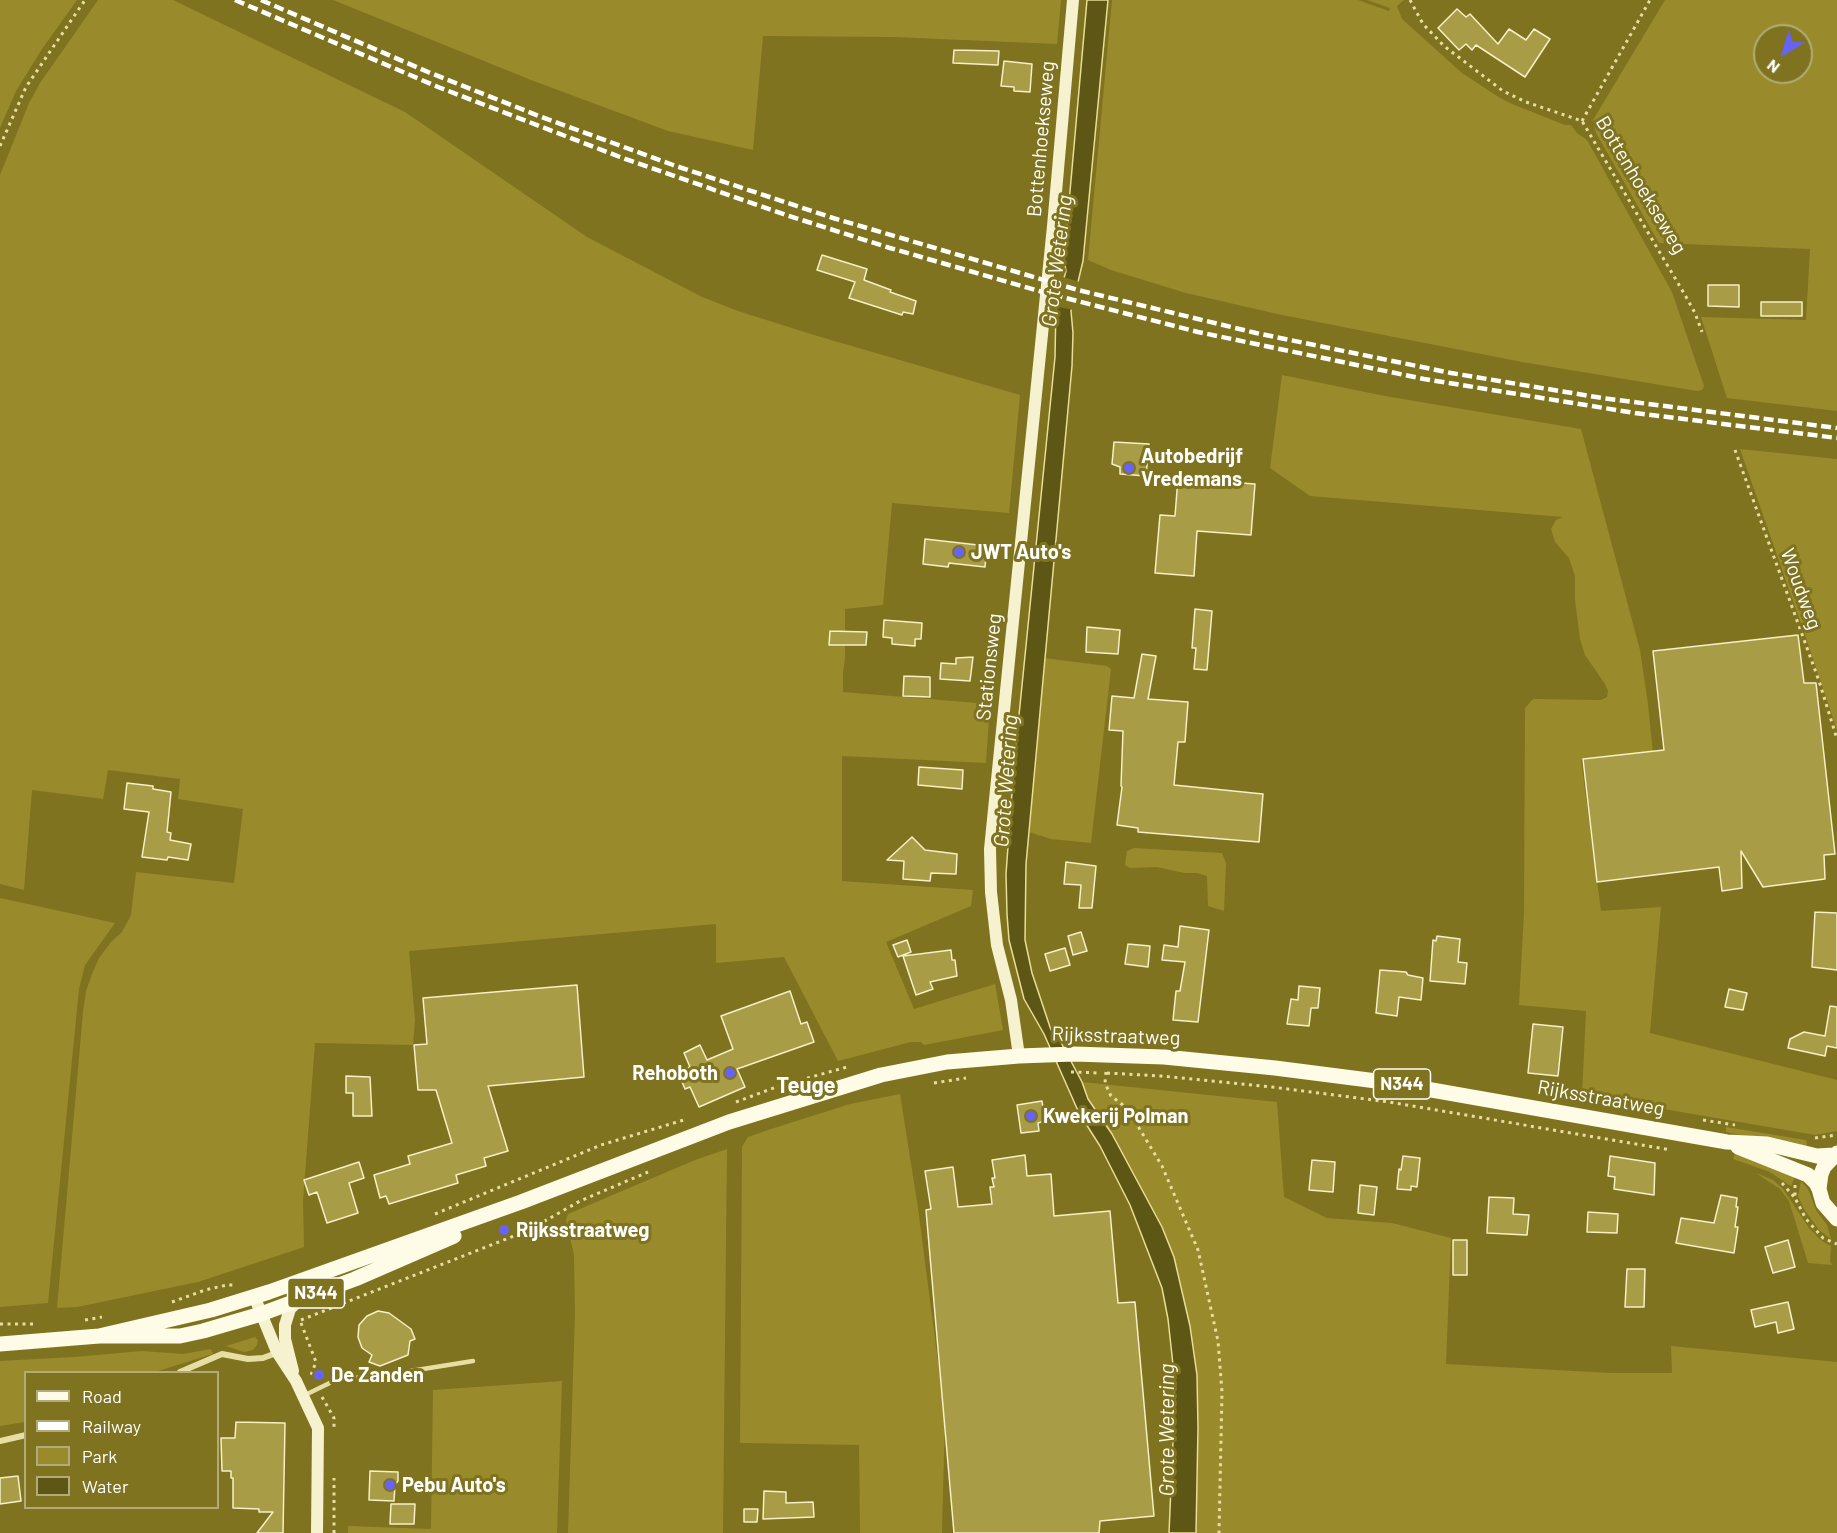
<!DOCTYPE html>
<html>
<head>
<meta charset="utf-8">
<style>
	body { margin:0 }
	#map { position:relative; width:1837px; height:1533px; overflow:hidden; background:#7f731f; font-family:Barlow,sans-serif }
	canvas { display:block }
	.legend { position:absolute; left:24px; top:1371px; width:195px; height:138px; box-sizing:border-box; background:#7f731f; border:2px solid #b2ab79; margin:0; padding:8px 10px; list-style:none; font-size:18px; color:#fff }
	.legend li { display:flex; align-items:center; gap:12px; height:30px }
	.legend b { width:30px; border:2px solid #b2ab79 }
	.north { position:absolute; left:1753px; top:24px; width:60px; height:60px; box-sizing:border-box; background:#7f731f; border:2px solid #b2ab79; border-radius:50%; rotate:218deg; font-size:16px; font-weight:700; line-height:24px; text-align:center; color:#fff }
	.north::after { content:''; display:block; margin:auto; width:21px; height:27px; background:#6663f6; clip-path:polygon(50% 0,100% 100%,50% 72%,0 100%) }
</style>
</head>
<body>
<div id="map">
<canvas width="1837" height="1533"></canvas>
<ul class="legend">
<li><b style="height:8px;background:#fefce6"></b>Road</li>
<li><b style="height:8px;background:#fff"></b>Railway</li>
<li><b style="height:16px;background:#998a2c"></b>Park</li>
<li><b style="height:16px;background:#5e5615"></b>Water</li>
</ul>
<div class="north">N</div>
</div>
<script>
const ctx = document.querySelector('canvas').getContext('2d');
ctx.lineJoin = 'round';
function paint(path, color) {
  ctx.fillStyle = color;
  ctx.fill(path, 'evenodd');
}
function toPath(rows) {
  const path = new Path2D();
  for (const r of rows) {
    path.moveTo(r[0], r[1]);
    for (let i = 2; i < r.length; i += 2) path.lineTo(r[i], r[i + 1]);
  }
  return path;
}
function stroke(path, color, width, dash) {
  ctx.strokeStyle = color;
  ctx.lineWidth = width;
  ctx.lineCap = dash ? 'butt' : 'round';
  ctx.setLineDash(dash || []);
  ctx.stroke(path);
}
function write(font, color, halo, rows, align = 'center') {
  ctx.font = font + ' Barlow,sans-serif';
  ctx.lineWidth = 6;
  ctx.setLineDash([]);
  ctx.textBaseline = 'middle';
  ctx.strokeStyle = halo;
  ctx.fillStyle = color;
  for (const [text, x, y, turn = 0] of rows) {
    ctx.save();
    ctx.translate(x, y);
    ctx.rotate((+turn || 0) * Math.PI / 180);
    ctx.textAlign = isNaN(turn) ? turn : align;
    if (halo) ctx.strokeText(text, 0, 0);
    ctx.fillText(text, 0, 0);
    ctx.restore();
  }
}
paint(toPath([
	[0,0,77,0,42,49,16,91,0,128],
	[98,0,173,0,405,112,587,237,702,297,738,311,814,335,1020,395,1009,513,892,503,883,605,845,609,845,659,843,672,843,692,990,704,986,763,842,756,842,881,973,890,971,906,886,942,914,1009,995,984,1003,1030,924,1045,921,1042,911,1042,838,1061,784,957,716,963,716,924,409,951,415,1020,413,1045,315,1043,303,1201,304,1247,198,1282,77,1307,57,1308,83,1012,86,991,92,974,99,958,111,942,122,932,131,915,136,872,234,883,243,809,178,799,180,779,108,770,103,799,32,790,24,890,0,884,0,175,29,103,40,83],
	[333,0,1061,0,1057,44,893,37,763,36,753,150,668,131,531,80],
	[1112,0,1358,0,1389,11,1390,8,1367,0,1404,0,1397,6,1402,19,1462,73,1500,98,1512,104,1565,125,1571,125,1577,133,1587,140,1672,292,1704,386,1702,390,1697,391,1522,362,1282,315,1186,293,1111,270,1088,260],
	[1665,0,1837,0,1837,411,1727,398,1701,317,1806,320,1810,249,1659,243,1596,133,1593,120],
	[1765,36,1801,36,1801,72,1765,72],
	[1282,375,1385,396,1581,429,1640,650,1648,704,1653,754,1581,760,1601,911,1661,907,1650,1033,1837,1080,1837,1131,1815,1135,1582,1095,1586,1011,1519,1005,1524,912,1525,708,1533,699,1601,700,1607,697,1608,691,1605,684,1585,655,1580,639,1575,600,1575,576,1569,558,1555,542,1551,529,1556,520,1563,517,1310,496,1270,468],
	[1740,449,1837,459,1837,730,1805,635],
	[1044,658,1107,666,1111,669,1091,843,1051,839,1029,832],
	[1134,848,1222,853,1226,863,1224,911,1208,906,1207,876,1197,873,1184,873,1157,867,1130,868,1125,865,1127,851],
	[0,898,115,923,85,965,79,989,48,1303,0,1307],
	[1082,1082,1277,1102,1284,1197,1327,1218,1392,1223,1451,1238,1446,1364,1611,1373,1672,1373,1671,1346,1837,1362,1837,1533,1196,1533,1198,1428,1197,1375,1190,1326,1180,1279,1174,1257,1112,1134,1088,1099],
	[900,1094,918,1208,945,1416,942,1533,860,1533,859,1445,740,1443,742,1147,748,1137,771,1129,850,1104],
	[1726,1127,1806,1140,1807,1145,1806,1148,1726,1132],
	[727,1149,723,1533,568,1533,575,1313,574,1255,566,1220,568,1214,695,1160],
	[1735,1153,1795,1177,1791,1186,1770,1172,1733,1159],
	[1756,1173,1773,1180,1783,1189,1809,1228,1822,1241,1831,1246,1830,1261,1832,1265,1808,1263,1789,1201,1780,1189],
	[1801,1181,1808,1189,1816,1210,1827,1225,1831,1239,1819,1230,1804,1209,1798,1196],
	[255,1337,258,1340,257,1345,253,1350,244,1352,226,1346],
	[211,1349,213,1354,155,1372,26,1372,25,1422,0,1426,0,1361,74,1357,142,1351,183,1354],
	[562,1381,557,1533,348,1533,348,1526,431,1529,433,1390]
]), '#998a2c');
const water = toPath([
	[1087,0,1108,0,1083,261,1071,311,1073,333,1072,366,1026,864,1025,940,1032,973,1051,1030,1057,1035,1082,1082,1088,1099,1112,1134,1162,1227,1174,1257,1190,1326,1197,1375,1198,1428,1196,1533,1169,1533,1174,1418,1174,1374,1168,1319,1162,1288,1130,1205,1100,1146,1079,1113,1044,1034,1024,999,1009,940,1007,914,1006,874,1014,765,1055,357,1056,306,1066,271,1064,259,1087,0]
]);
paint(water, '#5e5615');
stroke(water, '#e9dd97', 1.5);
paint(toPath([
	[1063,277,1080,282,1073,310,1055,306]
]), '#7f731f');
const building = toPath([
	[1457,9,1466,17,1470,14,1498,44,1509,29,1526,40,1534,29,1550,39,1525,77,1476,45,1472,50,1466,44,1459,50,1438,28,1457,9],
	[954,50,999,51,998,65,953,63,954,50],
	[1004,61,1032,64,1030,92,1014,91,1014,87,1001,86,1004,61],
	[822,255,867,269,864,280,891,290,890,292,916,301,913,314,903,312,902,315,849,298,855,282,817,270,822,255],
	[1708,285,1739,285,1739,307,1708,306,1708,285],
	[1761,302,1802,302,1802,316,1761,316,1761,302],
	[1114,442,1149,444,1146,476,1120,474,1120,467,1112,464,1114,442],
	[1178,478,1255,484,1251,535,1197,531,1194,576,1155,573,1160,515,1175,516,1178,478],
	[925,539,987,546,985,567,949,563,948,567,923,564,925,539],
	[1195,609,1212,611,1207,670,1194,669,1196,648,1192,648,1195,609],
	[884,620,922,623,921,639,915,639,915,646,892,644,892,638,883,637,884,620],
	[1087,627,1120,630,1118,654,1086,652,1087,627],
	[830,631,867,632,866,645,829,645,830,631],
	[1798,635,1804,683,1816,683,1835,854,1824,855,1825,879,1763,887,1741,851,1742,888,1722,891,1719,867,1597,882,1583,759,1664,750,1653,651,1798,635],
	[1142,654,1156,656,1148,699,1188,702,1185,742,1178,742,1174,785,1263,794,1259,842,1138,832,1138,828,1117,825,1122,787,1121,786,1123,731,1109,730,1112,696,1134,698,1142,654],
	[973,657,970,681,940,679,941,663,956,664,956,658,973,657],
	[904,676,930,677,930,697,903,696,904,676],
	[919,767,963,770,962,789,918,785,919,767],
	[127,783,153,786,153,789,171,792,167,832,171,833,170,840,191,844,188,860,168,857,167,860,142,857,149,812,124,809,127,783],
	[912,837,925,850,957,854,956,874,931,873,930,881,903,879,904,861,887,860,912,837],
	[1066,862,1096,866,1092,908,1079,908,1081,885,1064,884,1066,862],
	[1815,912,1837,913,1837,970,1812,967,1815,912],
	[1180,926,1209,930,1198,1022,1173,1020,1176,991,1180,991,1185,962,1162,960,1164,945,1178,947,1180,926],
	[1081,932,1087,951,1073,955,1068,936,1081,932],
	[1437,936,1460,939,1458,962,1467,963,1465,984,1430,981,1433,940,1436,941,1437,936],
	[907,940,911,952,898,957,893,945,907,940],
	[1128,944,1150,946,1148,967,1125,964,1128,944],
	[1065,948,1070,965,1050,971,1045,954,1065,948],
	[951,950,952,960,955,960,957,976,930,982,933,989,916,995,903,956,951,950],
	[1380,970,1406,972,1408,975,1423,978,1421,1000,1399,997,1397,1016,1376,1013,1380,970],
	[577,985,584,1077,488,1086,508,1151,484,1158,486,1166,456,1175,458,1183,389,1204,386,1196,380,1198,374,1175,410,1164,408,1156,452,1143,436,1090,418,1090,414,1045,427,1044,423,998,577,985],
	[1299,986,1320,988,1318,1008,1311,1008,1309,1026,1287,1024,1291,999,1298,1000,1299,986],
	[1729,989,1747,993,1743,1010,1725,1007,1729,989],
	[790,991,801,1024,807,1022,814,1042,737,1069,745,1087,699,1107,690,1087,685,1089,678,1072,690,1067,684,1053,700,1045,707,1060,733,1049,721,1016,790,991],
	[1830,1006,1837,1007,1837,1048,1827,1046,1825,1056,1788,1048,1790,1039,1804,1032,1825,1036,1830,1006],
	[1533,1024,1563,1027,1558,1076,1528,1073,1533,1024],
	[346,1076,370,1077,372,1116,353,1116,353,1093,346,1093,346,1076],
	[1042,1101,1045,1121,1038,1123,1039,1131,1021,1133,1017,1105,1042,1101],
	[1025,1155,1027,1176,1051,1174,1054,1216,1110,1211,1118,1303,1135,1302,1154,1516,1100,1521,1099,1533,954,1533,926,1210,931,1209,925,1171,953,1167,958,1207,992,1204,990,1187,994,1187,992,1178,995,1178,992,1160,1025,1155],
	[1403,1156,1420,1158,1417,1187,1411,1186,1411,1190,1397,1189,1399,1169,1401,1170,1403,1156],
	[1610,1156,1655,1163,1654,1195,1614,1189,1615,1177,1608,1176,1610,1156],
	[1312,1160,1335,1162,1333,1192,1309,1190,1312,1160],
	[359,1162,364,1178,349,1183,358,1213,327,1223,317,1192,309,1195,304,1180,359,1162],
	[1360,1185,1377,1187,1374,1215,1358,1213,1360,1185],
	[1721,1195,1737,1198,1736,1207,1738,1207,1735,1227,1738,1227,1734,1253,1676,1243,1681,1218,1714,1223,1721,1195],
	[1489,1197,1514,1198,1513,1214,1529,1215,1527,1235,1487,1233,1489,1197],
	[1588,1212,1618,1214,1617,1233,1587,1232,1588,1212],
	[1453,1240,1467,1240,1467,1275,1453,1275,1453,1240],
	[1788,1240,1795,1267,1773,1273,1765,1247,1788,1240],
	[1627,1269,1645,1269,1644,1307,1625,1307,1627,1269],
	[1788,1302,1794,1329,1778,1333,1776,1322,1755,1327,1751,1310,1788,1302],
	[378,1311,389,1313,411,1329,415,1339,410,1341,408,1355,380,1366,369,1362,372,1355,362,1348,358,1337,359,1325,367,1316,378,1311],
	[236,1422,285,1423,283,1533,257,1533,273,1512,259,1512,259,1509,233,1508,233,1478,231,1478,231,1471,222,1471,221,1438,235,1438,236,1422],
	[370,1471,398,1472,398,1481,395,1485,394,1501,369,1500,370,1471],
	[18,1476,21,1501,0,1504,0,1478,18,1476],
	[764,1491,786,1492,786,1503,813,1502,814,1517,763,1519,764,1491],
	[391,1504,415,1504,414,1524,390,1524,391,1504],
	[744,1509,758,1509,757,1522,744,1522,744,1509]
]);
paint(building, '#a99c47');
stroke(building, '#f6efc7', 1.5);
stroke(toPath([
	[1410,0,1423,24,1444,46,1503,91,1526,102,1582,121,1685,295,1695,313,1702,332],
	[1582,121,1650,0],
	[0,146,26,87,85,0],
	[1735,450,1819,681,1837,739],
	[1071,1072,1100,1073],
	[1106,1072,1105,1083,1111,1096,1127,1108,1162,1166,1198,1250,1218,1341,1222,1392,1219,1533],
	[1107,1073,1161,1076,1272,1087,1389,1102,1671,1150],
	[934,1083,966,1078],
	[736,1102,779,1086,847,1067],
	[1703,1120,1735,1125],
	[1815,1138,1837,1135],
	[1782,1183,1795,1198],
	[1795,1185,1795,1198,1806,1219,1823,1238,1837,1244],
	[435,1214,601,1145,687,1119],
	[172,1302,205,1290,227,1285,235,1285],
	[85,1320,102,1317],
	[301,1320,529,1230,580,1201,648,1172],
	[301,1323,316,1362,311,1375],
	[0,1324,33,1324],
	[322,1397,334,1418,334,1429],
	[334,1533,334,1478]
]), '#e8dea3', 3, [3, 4.5]);
stroke(toPath([
	[303,1396,342,1377,367,1378,473,1361]
]), '#e8dea3', 4.5);
stroke(toPath([
	[180,1372,222,1354,248,1359,263,1358,279,1352],
	[0,1441,26,1435]
]), '#e8dea3', 6);
stroke(toPath([
	[1019,1056,1011,1000,997,945,991,892,990,849,1053,226,1073,0],
	[254,1296,277,1352,296,1381,318,1428,317,1533],
	[293,1371,285,1339,285,1325,290,1309,298,1301]
]), '#f6f1ce', 12);
stroke(toPath([
	[1738,1147,1808,1175,1816,1183,1819,1189],
	[1837,1153,1824,1167,1821,1174,1819,1189,1823,1203,1837,1219],
	[99,1336,211,1310,269,1292,521,1202,729,1122,881,1075,947,1062,1019,1056,1074,1054,1164,1057,1275,1068,1392,1083,1727,1142,1767,1144,1817,1156,1834,1155],
	[0,1344,99,1336,180,1336,203,1331,261,1314,355,1279,454,1236]
]), '#fefce6', 15);
stroke(toPath([
	[235,0,438,87,620,157,786,215,890,248,1046,293,1198,332,1424,379,1635,413,1837,438],
	[261,0,428,72,539,116,673,165,833,218,1078,290,1256,333,1451,373,1602,398,1837,428]
]), '#fff', 4.5, [10, 4.5]);
for (const [x, y, r, color] of [
	[1129,468,6,"#6663f6"],
	[959,552,6,"#6663f6"],
	[730,1073,6,"#6663f6"],
	[1031,1116,6,"#6663f6"],
	[504,1230,6,"#6663f6"],
	[319,1375,6,"#6663f6"],
	[390,1485,6,"#6663f6"]
]) {
  const dot = new Path2D();
  dot.arc(x, y, r, 0, 2 * Math.PI);
  ctx.fillStyle = color;
  ctx.fill(dot);
  stroke(dot, '#7f731f', 2);
}
for (const [x, y, w] of [
	[1402,1084,57],
	[316,1293,57]
]) {
  const box = new Path2D();
  box.roundRect(x - w / 2, y - 15, w, 30, 4.5);
  ctx.fillStyle = '#7f731f';
  ctx.fill(box);
  stroke(box, '#fff', 1.5);
}
write('bold 18px', '#fff', null, [
	["N344",1402,1084],
	["N344",316,1293]
]);
write('20px', '#fff', '#7f731f', [
	["Bottenhoekseweg",1041,139,-85],
	["Bottenhoekseweg",1641,185,59],
	["Woudweg",1801,589,70],
	["Stationsweg",989,667,-84],
	["Rijksstraatweg",1116,1036,2],
	["Rijksstraatweg",1601,1098,10]
]);
write('bold 20px', '#fff', '#7f731f', [
	["Autobedrijf",1141,456],
	["Vredemans",1141,479],
	["JWT Auto's",971,552],
	["Rehoboth",718,1073,"right"],
	["Kwekerij Polman",1043,1116],
	["Rijksstraatweg",516,1230],
	["De Zanden",331,1375],
	["Pebu Auto's",402,1485]
], 'left');
write('italic 21px', '#fbf9eb', '#7f731f', [
	["Grote Wetering",1057,261,-83],
	["Grote Wetering",1006,781,-86],
	["Grote Wetering",1167,1430,-90]
]);
write('bold 22px', '#fff', '#7f731f', [
	["Teuge",806,1086]
]);
</script>
</body>
</html>
